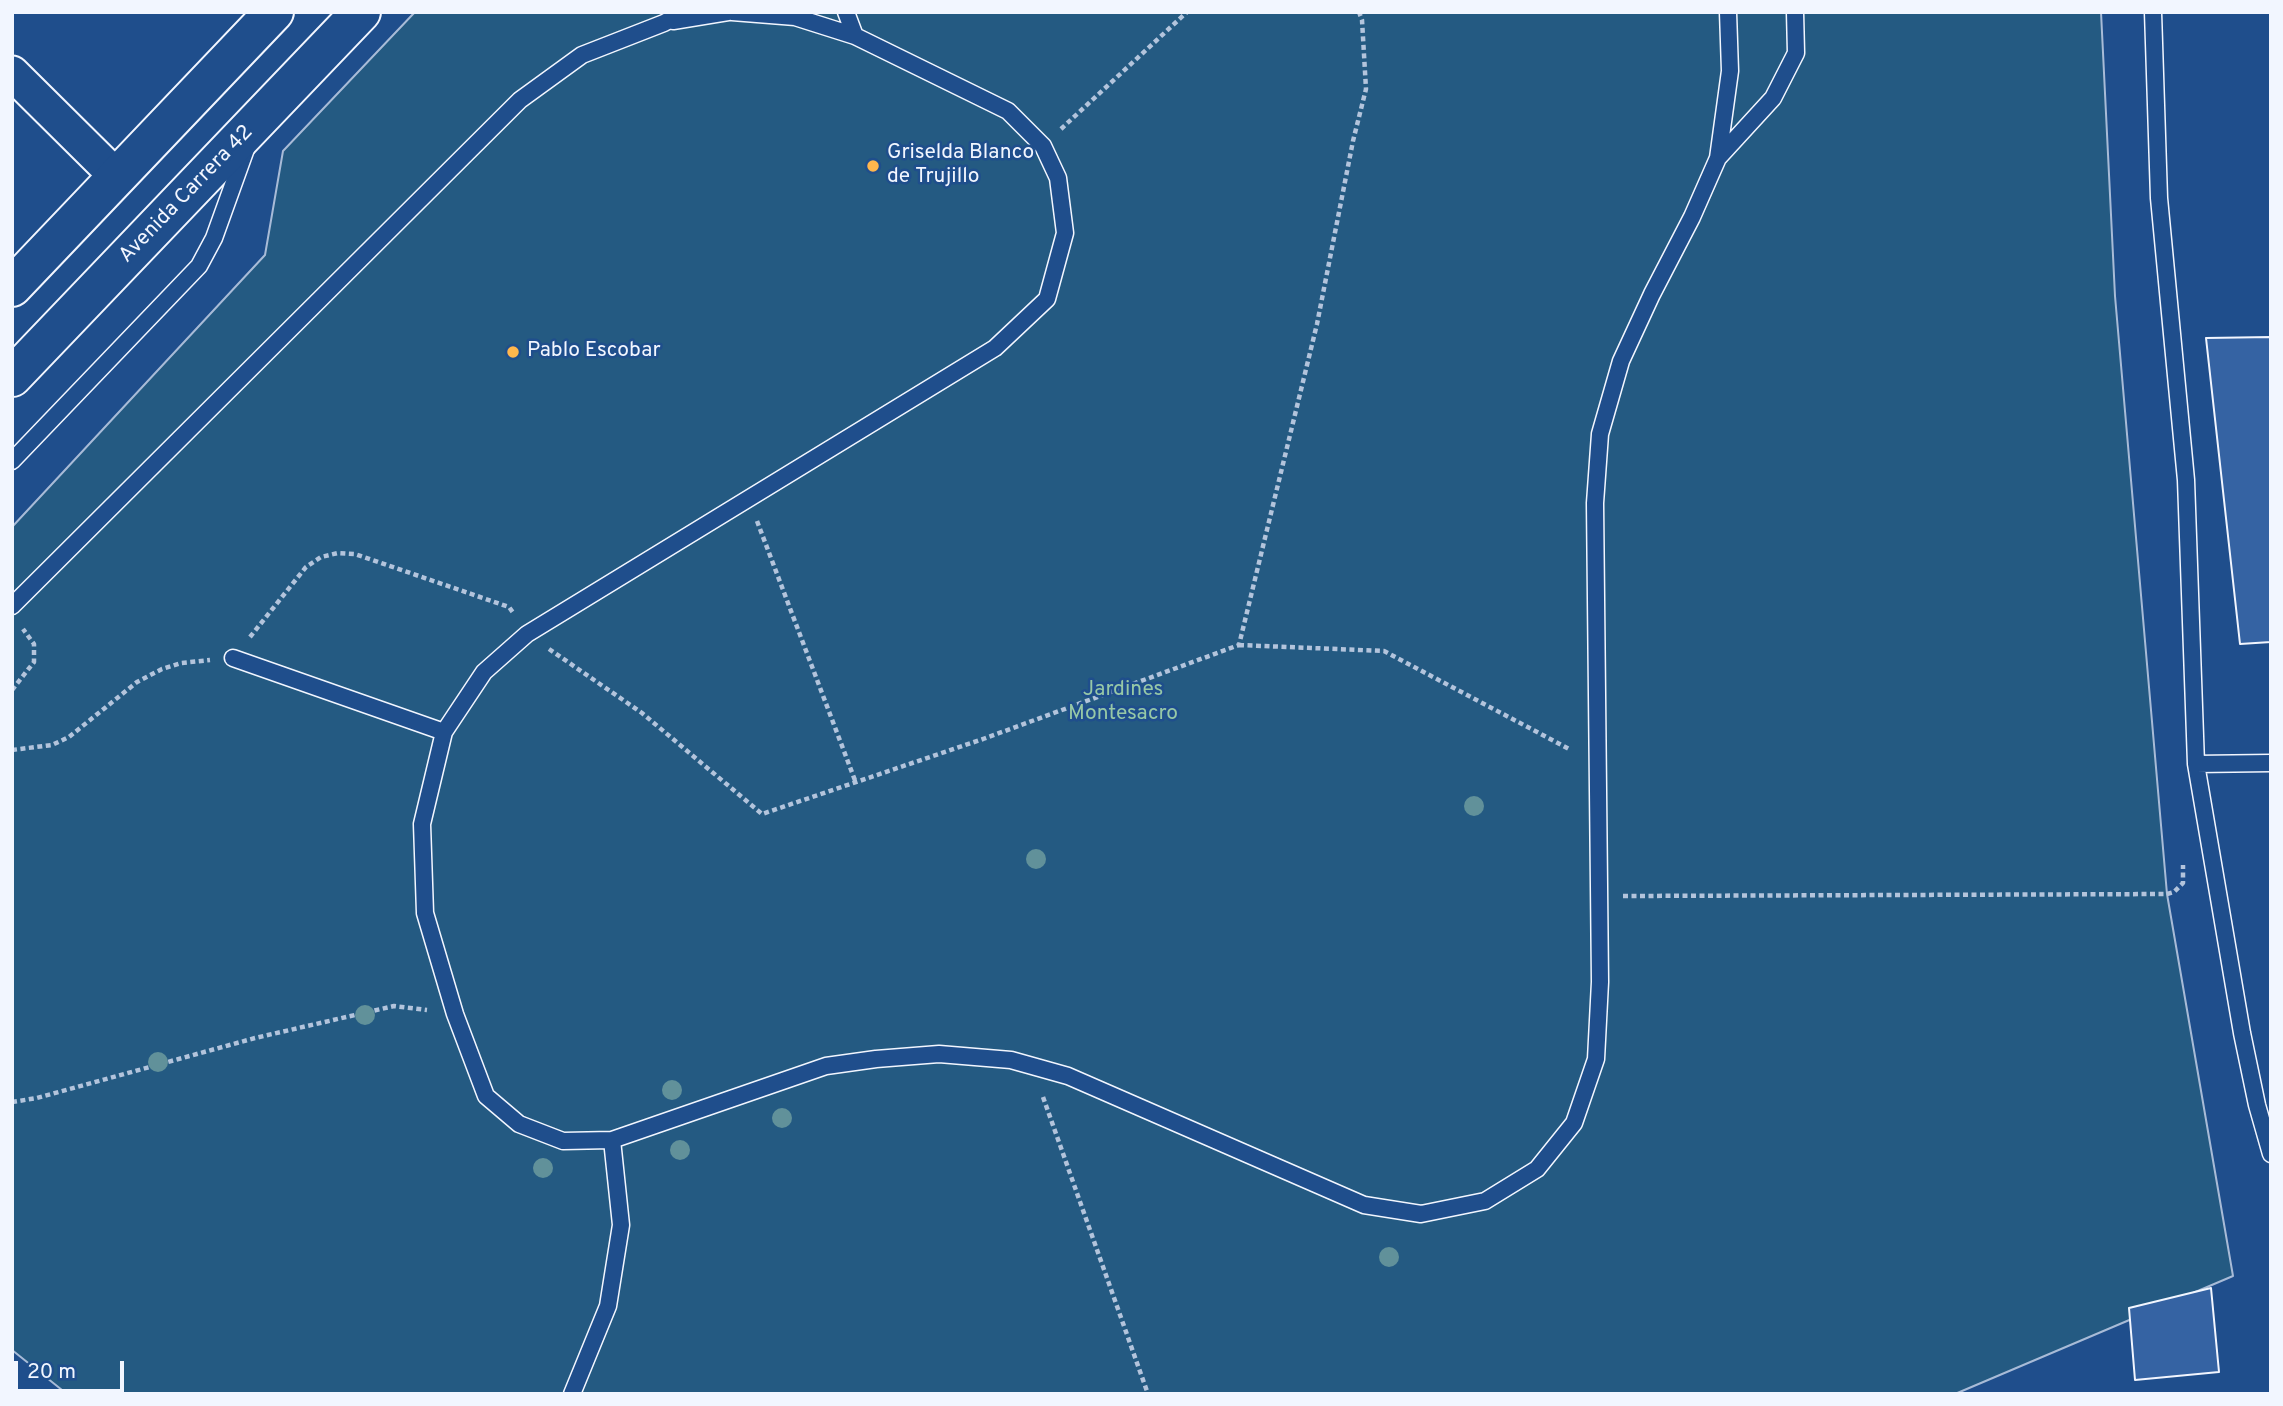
<!DOCTYPE html>
<html>
<head>
<meta charset="utf-8">
<style>
	body { margin:0 }
	#map { position:relative; width:2283px; height:1406px; overflow:hidden; background:#1f4e8c; font-family:Overpass,sans-serif }
	canvas { display:block }
	.frame { position:absolute; inset:0; border:14px solid #f2f6ff; pointer-events:none }
	.scale { position:absolute; left:14px; top:1361px; width:110px; height:32px; box-sizing:border-box; border:4px solid #f2f6ff; border-top:0; padding-left:9px; font-size:21px; line-height:24px; white-space:nowrap; color:#f2f6ff; -webkit-text-stroke:5px #1f4e8c; paint-order:stroke }
</style>
</head>
<body>
<div id="map">
<canvas width="2283" height="1406"></canvas>
<div class="frame"></div>
<div class="scale">20 m</div>
</div>
<script>
const ctx = document.querySelector('canvas').getContext('2d');
ctx.lineJoin = 'round';
function paint(path, color) {
  ctx.fillStyle = color;
  ctx.fill(path, 'evenodd');
}
function toPath(rows) {
  const path = new Path2D();
  for (const r of rows) {
    path.moveTo(r[0], r[1]);
    for (let i = 2; i < r.length; i += 2) path.lineTo(r[i], r[i + 1]);
  }
  return path;
}
function stroke(path, color, width, dash) {
  ctx.strokeStyle = color;
  ctx.lineWidth = width;
  ctx.lineCap = dash ? 'butt' : 'round';
  ctx.setLineDash(dash || []);
  ctx.stroke(path);
}
function write(font, color, halo, rows, align = 'center') {
  ctx.font = font + ' Overpass,sans-serif';
  ctx.lineWidth = 5;
  ctx.setLineDash([]);
  ctx.textBaseline = 'middle';
  ctx.strokeStyle = halo;
  ctx.fillStyle = color;
  for (const [text, x, y, turn = 0] of rows) {
    ctx.save();
    ctx.translate(x, y);
    ctx.rotate((+turn || 0) * Math.PI / 180);
    ctx.textAlign = isNaN(turn) ? turn : align;
    if (halo) ctx.strokeText(text, 0, 0);
    ctx.fillText(text, 0, 0);
    ctx.restore();
  }
}
const green = toPath([
	[415,12,2101,12,2115,296,2167,894,2233,1276,1955,1394,67,1394,12,1350,12,527,265,255,283,151,415,12]
]);
paint(green, '#245a82');
stroke(green, '#a8bbd7', 2);
const building = toPath([
	[2271,337,2271,642,2240,644,2206,338,2271,337],
	[2211,1288,2219,1372,2135,1380,2129,1308,2211,1288]
]);
paint(building, '#3563a3');
stroke(building, '#f2f6ff', 2);
const lane = toPath([
	[732,12,795,17,855,36,1008,111,1043,146,1058,178,1065,233,1047,299,995,348,527,634,484,672,444,732,422,824,425,913,455,1014,486,1096,519,1124,563,1141,612,1140,826,1066,876,1059,939,1054,1011,1060,1068,1076,1364,1205,1421,1214,1485,1201,1537,1169,1574,1123,1596,1059,1600,982,1595,503,1600,434,1621,361,1652,294,1692,217,1718,158,1730,71,1728,12],
	[846,12,855,36],
	[2153,12,2159,198,2186,480,2196,764,2242,1033,2257,1105,2271,1154],
	[673,21,728,12],
	[1718,158,1773,98,1796,53,1795,12],
	[12,461,199,266,214,238,246,149],
	[12,606,520,100,582,55,664,23,684,12],
	[233,658,444,732],
	[2196,764,2271,763],
	[572,1394,608,1306,621,1225,612,1140]
]);
const street = toPath([
	[12,73,117,177]
]);
const highway = toPath([
	[12,287,274,12],
	[12,377,361,12]
]);
stroke(lane, '#f2f6ff', 19);
stroke(street, '#f2f6ff', 37);
stroke(highway, '#f2f6ff', 42);
stroke(toPath([
	[1061,129,1187,12],
	[757,521,856,783],
	[250,637,306,567,321,557,338,553,355,554,509,607,514,614],
	[1239,645,1384,651,1571,750],
	[549,649,642,713,762,814,983,739,1239,645,1317,324,1353,141,1366,89,1362,20,1359,12],
	[12,690,34,662,34,644,23,629],
	[12,750,52,745,69,737,137,682,162,669,181,663,210,660],
	[1623,896,2167,894,2174,892,2183,883,2183,865],
	[1043,1097,1148,1394],
	[12,1102,37,1098,255,1038,394,1006,427,1010]
]), '#b3c4dc', 4.5, [5, 3.5]);
stroke(lane, '#1f4e8c', 16);
stroke(street, '#1f4e8c', 33);
stroke(highway, '#1f4e8c', 38);
ctx.fillStyle = '#61919a';
for (const [x, y] of [
	[1474,806],
	[1036,859],
	[365,1015],
	[158,1062],
	[672,1090],
	[782,1118],
	[680,1150],
	[543,1168],
	[1389,1257]
]) {
  ctx.beginPath();
  ctx.arc(x, y, 10, 0, 2 * Math.PI);
  ctx.fill();
}
for (const [x, y, r, color] of [
	[873,166,7,"#ffb74d"],
	[513,352,7,"#ffb74d"]
]) {
  const dot = new Path2D();
  dot.arc(x, y, r, 0, 2 * Math.PI);
  ctx.fillStyle = color;
  ctx.fill(dot);
  stroke(dot, '#1f4e8c', 2.5);
}
write('21px', '#f2f6ff', '#1f4e8c', [
	["Griselda Blanco",887,154],
	["de Trujillo",887,178],
	["Pablo Escobar",527,352]
], 'left');
write('21px', '#f2f6ff', '#1f4e8c', [
	["Avenida Carrera 42",187,195,-46]
]);
write('21px', '#97c8a6', '#1f4e8c', [
	["Jardines",1123,691],
	["Montesacro",1123,715]
]);
</script>
</body>
</html>
